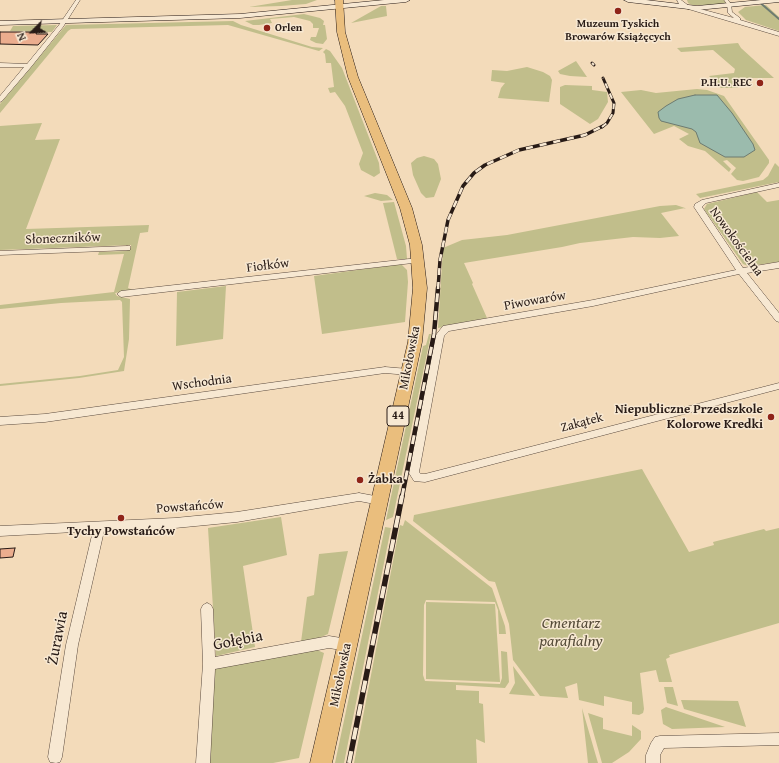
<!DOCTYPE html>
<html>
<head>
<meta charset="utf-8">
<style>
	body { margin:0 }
	#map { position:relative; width:779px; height:763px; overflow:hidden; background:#f3dbba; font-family:"Gentium Book Plus",serif }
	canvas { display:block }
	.north { position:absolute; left:12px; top:12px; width:40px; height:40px; -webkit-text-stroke:3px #f7e8d2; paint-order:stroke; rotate:246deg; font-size:11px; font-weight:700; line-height:16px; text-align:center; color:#281b16 }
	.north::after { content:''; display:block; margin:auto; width:14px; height:18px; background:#281b16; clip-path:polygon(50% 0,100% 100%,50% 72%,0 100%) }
</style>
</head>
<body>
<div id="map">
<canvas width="779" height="763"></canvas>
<div class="north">N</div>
</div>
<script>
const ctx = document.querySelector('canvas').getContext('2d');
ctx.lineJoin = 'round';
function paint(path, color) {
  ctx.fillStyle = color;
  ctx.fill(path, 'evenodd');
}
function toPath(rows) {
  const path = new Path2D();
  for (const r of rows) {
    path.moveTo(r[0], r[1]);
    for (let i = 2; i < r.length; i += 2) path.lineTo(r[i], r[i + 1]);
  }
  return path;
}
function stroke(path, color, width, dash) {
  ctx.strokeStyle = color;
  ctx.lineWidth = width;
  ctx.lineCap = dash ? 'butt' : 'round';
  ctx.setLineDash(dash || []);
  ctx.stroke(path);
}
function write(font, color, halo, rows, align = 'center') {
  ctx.font = font + ' "Gentium Book Plus",serif';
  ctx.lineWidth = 3;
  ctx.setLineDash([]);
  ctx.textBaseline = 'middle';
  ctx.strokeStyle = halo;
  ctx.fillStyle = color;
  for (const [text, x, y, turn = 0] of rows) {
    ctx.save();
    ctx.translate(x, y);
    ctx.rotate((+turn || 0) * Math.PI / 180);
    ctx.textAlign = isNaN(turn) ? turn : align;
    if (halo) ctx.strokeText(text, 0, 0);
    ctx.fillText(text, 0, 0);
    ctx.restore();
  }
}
paint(toPath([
	[292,0,317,0,306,4,281,6,249,7],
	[687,0,724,0,726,3,722,5,692,5,688,3],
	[766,5,779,17,779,31,746,20,738,12,745,7],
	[381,6,386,6,387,16,351,23],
	[304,14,320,18,324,21,323,25,325,25,327,39,323,44,316,43,310,40,311,37,316,37,319,28,313,28,313,24,310,21,294,17,270,19,272,23,259,25,253,25,245,21],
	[233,21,241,25,312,47,323,48,319,51,228,25,71,29,68,31,0,113,0,104,66,25],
	[57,25,52,32,10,31,13,26],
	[738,43,741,48,774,78,734,78,738,88,721,88,709,76,734,73,735,69,713,50,681,52,677,48],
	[326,49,330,51,342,68,379,163,380,173,374,177,361,170,359,164,363,153,350,119,345,106,335,92,330,93,328,88,334,87,331,63,326,63,325,54,323,52],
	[576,61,587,77,570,76,560,74,558,71],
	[527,67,543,72,550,76,552,80,549,102,498,98,501,88,505,83,491,81,492,70,507,71],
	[565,85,592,86,592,90,607,92,608,102,598,119,590,124,560,104,560,87],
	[697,89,707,90,724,96,769,160,769,163,759,177,743,181,737,180,731,174,736,168,727,160,723,161,731,169,729,172,705,151,688,146,679,139,689,134,674,126,654,134,621,92,641,90,656,93],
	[42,123,35,140,60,139,26,229,149,225,148,232,140,233,128,288,133,290,115,293,117,296,130,299,129,339,124,371,79,378,0,386,0,384,80,376,118,370,124,357,122,302,120,300,61,303,0,309,0,305,114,292,124,254,98,255,99,252,126,251,131,248,131,245,0,250,0,126],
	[424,156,434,159,438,164,441,179,434,197,426,198,421,193,413,175,411,163,417,158],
	[775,163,779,167,779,182,700,198,696,194,763,180,768,176],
	[757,192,767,202,779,200,779,262,748,266,743,264,704,209,707,204],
	[375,193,387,195,393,200,381,201,364,196],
	[394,202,406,246,407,259,397,259,383,203],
	[676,205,691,210,685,208,661,213,679,236,660,238,633,237,580,243,562,247,464,263,473,283,472,284,487,318,438,328,443,248,462,240,507,235,660,206],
	[401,264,407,270,408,282,405,322,322,334,314,276],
	[226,286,223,339,176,346,177,292],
	[429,334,431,334,393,517,386,520,423,346,426,345],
	[642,469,689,552,714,545,713,542,764,529,766,531,779,528,779,623,669,655,670,657,666,659,672,682,659,682,656,670,640,673,644,709,643,713,639,715,632,714,632,702,604,696,604,706,579,700,577,683,565,687,568,698,540,696,513,660,509,624,495,582,489,581,413,521,414,515],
	[281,517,287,555,243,566,255,647,216,656,208,528],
	[405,520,492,588,505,626,506,634,499,634,498,610,495,602,426,600,424,605,423,675,425,681,500,684,502,678,501,651,507,652,509,682,505,688,456,685,456,690,479,691,479,703,483,704,485,743,476,739,477,763,354,763,400,525,403,526],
	[385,527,391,528,344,763,335,763],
	[348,551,328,634,312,641,301,642,307,597,314,595,319,554],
	[426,602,495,604,500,682,426,679],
	[317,650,324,653,299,758,273,763,208,763,212,683,216,667],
	[513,666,535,696,509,694,515,683],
	[664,687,673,687,678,706,667,703],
	[681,700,738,701,746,727,684,709],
	[666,707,725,727,672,729,663,724,661,710],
	[582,708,598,763,588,763],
	[588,713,603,718,603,729,632,736,632,725,641,731,641,739,629,752,612,763,602,763]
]), '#c1be8b');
const water = toPath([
	[695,95,717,95,732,113,753,144,755,150,744,157,725,157,700,143,696,132,692,129,661,121,659,118,658,112,666,106,678,99,695,95]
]);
paint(water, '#9bbbad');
stroke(water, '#6d7b71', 1);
stroke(toPath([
	[757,0,779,19]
]), '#6d7b71', 2);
const building = toPath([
	[0,32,37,32,36,34,48,34,38,45,0,44,0,32],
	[15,548,13,557,0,558,0,549,15,548]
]);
paint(building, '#ebad8e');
stroke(building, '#281b16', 1);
const minor = toPath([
	[76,0,80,0,63,27,31,67,2,101,0,102,0,96,24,67,0,67,0,63,27,64,59,25,76,0],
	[677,0,681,0,689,6,734,18,728,13,727,4,724,0,728,0,731,4,732,12,740,18,740,20,779,32,779,36,685,8,679,4,677,0],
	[779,183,779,187,706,203,702,207,743,268,779,262,779,268,747,273,779,313,779,322,776,321,739,274,593,306,449,331,444,336,419,472,421,474,425,474,779,383,779,389,425,482,414,481,409,473,436,335,443,326,593,300,736,270,694,207,695,204,702,200,779,183],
	[127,246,130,246,130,250,0,255,0,251,127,246],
	[418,258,422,260,421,262,121,297,117,294,121,291,418,258],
	[385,367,408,369,412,372,408,375,385,373,45,422,0,425,0,417,45,414,385,367],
	[359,493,380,497,384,498,385,501,384,504,380,505,359,501,237,522,175,528,104,531,78,645,62,757,60,762,56,763,50,762,48,757,66,645,93,531,0,536,0,526,175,518,237,512,359,493],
	[207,603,211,605,213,609,215,657,329,636,347,639,351,641,353,645,351,649,347,651,329,648,215,669,210,763,196,763,203,664,201,609,203,605,207,603],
	[779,733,779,745,664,748,660,755,660,763,646,763,646,755,651,743,655,737,660,736,779,733]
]);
const secondary = toPath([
	[384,0,410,0,406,2,240,18,0,25,0,21,240,14,384,0],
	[624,0,646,0,697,6,761,0,779,0,779,2,697,10,628,2,624,0]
]);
const primary = toPath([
	[335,0,343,0,345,32,358,77,412,208,422,245,427,288,422,342,332,763,310,763,408,342,413,288,410,245,400,208,348,77,337,32,335,0]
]);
stroke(minor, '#5b4b3f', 1);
stroke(secondary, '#281b16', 1);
stroke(primary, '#281b16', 1);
paint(minor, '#f7e8d2');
paint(secondary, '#f7e8d2');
paint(primary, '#eabe7d');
const railFar3 = toPath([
	[592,63,594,65],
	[602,127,607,123,613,113,614,103,603,78]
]);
const railFar2 = toPath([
	[438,289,440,260,448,220,463,186,474,173,485,165,519,150,585,135,603,126]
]);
const railFar1 = toPath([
	[402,497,434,334,438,288]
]);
const rail = toPath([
	[349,763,402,496]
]);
stroke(railFar3, '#281b16', 3);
stroke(railFar2, '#281b16', 3.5);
stroke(railFar1, '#281b16', 4.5);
stroke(rail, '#281b16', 5.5);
stroke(railFar3, '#f7e8d2', 2, [5.5]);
stroke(railFar2, '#f7e8d2', 2.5, [7]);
stroke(railFar1, '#f7e8d2', 3, [9]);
stroke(rail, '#f7e8d2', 4, [12]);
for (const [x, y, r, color] of [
	[618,11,4,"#8f2418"],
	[267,28,4,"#8f2418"],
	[760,83,4,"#8f2418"],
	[771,417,4,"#8f2418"],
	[360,480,4,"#8f2418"],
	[121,518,4,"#8f2418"]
]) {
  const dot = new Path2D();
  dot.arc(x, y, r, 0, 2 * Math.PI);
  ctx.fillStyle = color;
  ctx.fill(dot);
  stroke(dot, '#f7e8d2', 1.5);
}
write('bold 11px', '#281b16', '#f7e8d2', [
	["Muzeum Tyskich",618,24],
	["Browarów Książęcych",618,37],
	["Orlen",275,28,"left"],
	["P.H.U. REC",752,83,"right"]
]);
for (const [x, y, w] of [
	[398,416,22]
]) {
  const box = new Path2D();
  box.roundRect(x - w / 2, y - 10, w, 20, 3);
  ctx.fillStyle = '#f7e8d2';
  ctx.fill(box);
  stroke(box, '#281b16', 1);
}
write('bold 12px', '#281b16', null, [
	["44",398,416]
]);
write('13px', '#281b16', '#f7e8d2', [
	["Słoneczników",63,239,-2],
	["Nowokościelna",736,242,54],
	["Fiołków",268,266,-7],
	["Piwowarów",535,301,-10],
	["Mikołowska",410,358,-79],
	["Wschodnia",202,383,-8],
	["Zakątek",582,423,-15],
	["Powstańców",190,507,-4],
	["Mikołowska",341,675,-78]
]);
write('bold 13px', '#281b16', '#f7e8d2', [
	["Niepubliczne Przedszkole",763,410],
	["Kolorowe Kredki",763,425],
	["Żabka",368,480,"left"],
	["Tychy Powstańców",121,532,"center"]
], 'right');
write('italic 16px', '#564c39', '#f7e8d2', [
	["Cmentarz",571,624],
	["parafialny",571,642]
]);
write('16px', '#281b16', '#f7e8d2', [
	["Żurawia",58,638,-79],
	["Gołębia",238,641,-11]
]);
</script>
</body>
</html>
